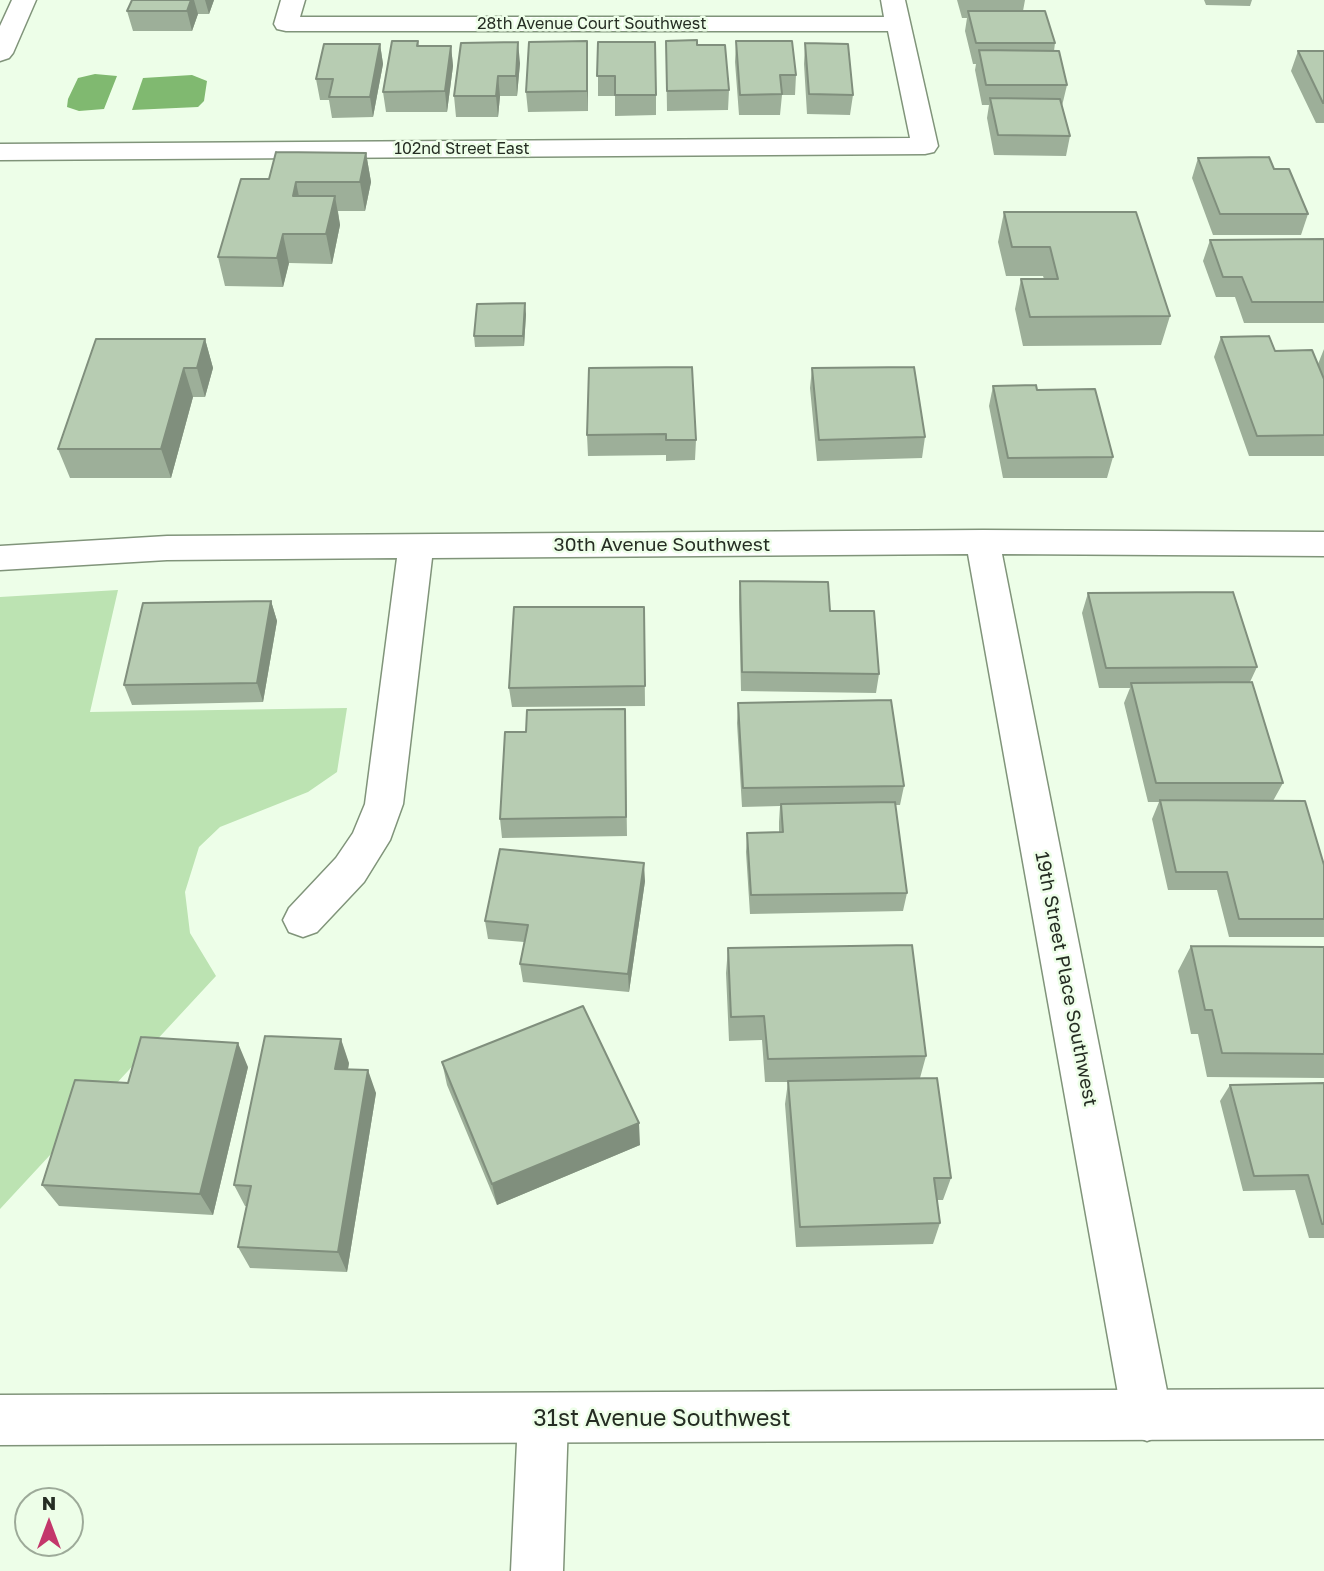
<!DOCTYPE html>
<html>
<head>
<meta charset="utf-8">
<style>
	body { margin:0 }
	#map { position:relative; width:1324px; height:1571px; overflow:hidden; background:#edfee8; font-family:"Golos Text",sans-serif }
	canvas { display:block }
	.north { position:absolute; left:14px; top:1487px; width:70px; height:70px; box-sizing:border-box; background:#edfee8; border:2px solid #9daa99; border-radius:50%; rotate:0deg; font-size:19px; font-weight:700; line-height:28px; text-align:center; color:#252d23 }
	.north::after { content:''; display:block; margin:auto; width:24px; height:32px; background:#c3376b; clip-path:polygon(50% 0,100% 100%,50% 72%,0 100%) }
</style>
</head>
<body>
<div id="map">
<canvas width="1324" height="1571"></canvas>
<div class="north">N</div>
</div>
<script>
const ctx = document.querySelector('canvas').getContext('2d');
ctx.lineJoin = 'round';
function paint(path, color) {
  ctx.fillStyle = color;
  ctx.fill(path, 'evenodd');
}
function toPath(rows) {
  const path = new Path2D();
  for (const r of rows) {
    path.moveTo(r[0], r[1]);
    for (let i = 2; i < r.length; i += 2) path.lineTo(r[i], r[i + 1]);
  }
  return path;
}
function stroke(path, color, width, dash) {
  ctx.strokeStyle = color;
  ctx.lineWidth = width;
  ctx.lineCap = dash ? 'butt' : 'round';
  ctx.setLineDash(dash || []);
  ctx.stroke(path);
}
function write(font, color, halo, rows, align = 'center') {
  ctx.font = font + ' "Golos Text",sans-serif';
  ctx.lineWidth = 5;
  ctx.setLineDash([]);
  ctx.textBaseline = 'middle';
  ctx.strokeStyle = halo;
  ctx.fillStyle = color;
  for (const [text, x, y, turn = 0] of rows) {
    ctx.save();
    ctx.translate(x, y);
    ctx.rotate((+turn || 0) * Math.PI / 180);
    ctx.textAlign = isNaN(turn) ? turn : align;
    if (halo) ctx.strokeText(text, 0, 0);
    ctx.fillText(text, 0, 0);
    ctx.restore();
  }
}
paint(toPath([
	[118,590,90,712,347,708,337,772,308,792,220,827,199,847,185,892,190,933,216,976,0,1209,0,597]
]), '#bce3b2');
paint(toPath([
	[95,74,117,76,104,109,79,111,67,107,68,99,78,78],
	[192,75,207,81,204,101,198,107,132,110,143,78]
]), '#80b970');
const street = toPath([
	[12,0,36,0,13,53,9,58,0,61,0,26,12,0],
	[281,0,305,0,300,17,884,17,881,0,905,0,938,146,934,152,925,154,0,160,0,144,910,138,888,31,286,31,277,29,274,24,281,0],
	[983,530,1324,532,1324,556,1002,554,1172,1416,1165,1434,1147,1441,1129,1434,1122,1416,968,554,432,558,403,804,390,840,364,882,317,932,303,937,289,932,283,920,289,908,336,858,353,833,365,804,397,558,167,560,0,570,0,546,167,536,983,530],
	[543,1395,561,1402,568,1420,563,1571,511,1571,518,1420,525,1402,543,1395]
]);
const secondary = toPath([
	[1324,1389,1324,1439,0,1445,0,1395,1324,1389]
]);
stroke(street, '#80947a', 3);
stroke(secondary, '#80947a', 3);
paint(street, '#fff');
paint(secondary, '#fff');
paint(toPath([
	[132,0,214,0,209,14,198,14,192,31,133,31,127,11],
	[957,0,1025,0,1023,11,1055,43,1054,51,1067,85,1062,106,1070,136,1066,156,994,155,987,118,989,105,982,105,975,70,976,64,973,64,965,31,967,18,962,18],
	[1204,0,1252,0,1250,6,1206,5],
	[418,41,419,46,451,46,453,66,447,112,386,112,383,92],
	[587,41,588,111,528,112,526,92],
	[666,41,697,45,729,90,728,110,667,111],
	[736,41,796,75,795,95,782,95,780,115,739,115,735,62],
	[598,42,656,95,656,115,615,116,615,96,598,96],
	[805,43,853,95,850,115,807,114,804,64],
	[380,44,383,64,373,117,332,118,329,100,320,100,316,79],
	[1298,51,1324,51,1324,123,1316,123,1291,71],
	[520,63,517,96,500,96,498,117,456,117,454,96],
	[366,153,371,182,365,211,338,211,340,225,332,264,289,263,283,287,225,286,218,257,269,179],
	[1198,158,1274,169,1308,214,1301,235,1213,235,1192,178],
	[1004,212,1170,316,1161,345,1023,346,1015,309,1021,279,1044,279,1043,276,1006,276,998,242],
	[1324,239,1324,323,1244,323,1235,297,1216,297,1203,261,1210,240],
	[526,314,524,346,475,347,474,336],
	[1221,337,1275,351,1318,364,1324,349,1324,456,1249,456,1214,357],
	[205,339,213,368,205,397,193,397,171,478,70,478,58,449],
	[589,368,696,440,695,460,666,461,666,455,588,456,587,435],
	[812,368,925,437,922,458,817,461,810,388],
	[993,386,1037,390,1113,457,1107,478,1003,478,989,406],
	[740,581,830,611,879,674,876,693,741,691,739,601],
	[1088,593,1257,667,1250,682,1283,783,1273,801,1324,865,1324,937,1229,937,1217,890,1168,890,1152,819,1159,802,1148,802,1124,703,1130,688,1099,688,1082,613],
	[271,601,277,621,263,702,132,705,124,685],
	[644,607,645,706,512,707,509,688],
	[738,703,904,786,900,805,895,805,907,893,903,911,750,914,746,852,747,833,779,832,779,822,780,806,742,807,737,723],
	[625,709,627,836,502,838,500,819,526,732],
	[645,881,629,992,523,982,520,964,524,942,488,939,485,921],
	[1191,946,1324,947,1324,1078,1207,1077,1198,1034,1191,1034,1178,971],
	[728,948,926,1056,920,1078,951,1178,943,1200,937,1200,940,1223,933,1244,796,1247,785,1104,788,1082,765,1082,762,1040,729,1041,726,973],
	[442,1062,640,1145,497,1205,447,1085],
	[349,1063,348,1069,376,1093,347,1272,250,1268,238,1247,247,1206,245,1206,234,1185],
	[248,1067,213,1215,59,1206,42,1185],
	[1324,1083,1324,1238,1309,1238,1295,1190,1243,1191,1220,1101,1230,1085]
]), '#9daf99');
paint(toPath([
	[191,0,194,0,198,14,192,31,187,11],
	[205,0,214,0,209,14],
	[587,41,588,62,588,111,587,91],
	[518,42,520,63,517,96,516,76],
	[380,44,383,64,373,117,370,97],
	[451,46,453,66,447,112,445,91],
	[498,76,500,96,498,117,496,96],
	[366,153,371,182,365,211,360,182],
	[296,182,302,211,293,196],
	[335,196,340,225,332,264,326,234],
	[283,234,289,263,283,287,277,258],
	[525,303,526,314,524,346,523,336],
	[205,339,213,368,205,397,197,368],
	[184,368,193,397,171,478,161,449],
	[271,601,277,621,263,702,257,683],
	[644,863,645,881,629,992,628,974],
	[341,1039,349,1063,344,1092,335,1069],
	[238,1043,248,1067,213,1215,200,1194],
	[368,1070,376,1093,347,1272,338,1252],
	[639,1123,640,1145,497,1205,492,1184]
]), '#808f7d');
const building = toPath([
	[132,0,191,0,187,11,127,11,132,0],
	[968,11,1045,11,1055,43,976,43,968,11],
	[697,40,697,45,725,45,729,90,667,91,666,41,697,40],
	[392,41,418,41,417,46,451,46,445,91,383,92,392,41],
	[587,41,587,91,526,92,529,42,587,41],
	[736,41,792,41,796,75,780,75,782,94,740,95,736,41],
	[518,42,516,76,498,76,496,96,454,96,461,43,518,42],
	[598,42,655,42,656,95,615,95,615,76,597,76,598,42],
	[805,43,848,44,853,95,809,94,805,43],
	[324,44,380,44,370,97,329,97,333,79,316,79,324,44],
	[979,50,1059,51,1067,85,986,85,979,50],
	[1298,51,1324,51,1324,103,1323,103,1298,51],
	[990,98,1060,99,1070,136,998,135,990,98],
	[276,152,366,153,360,182,296,182,293,196,335,196,326,234,283,234,277,258,218,257,241,179,269,179,276,152],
	[1269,157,1274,169,1289,169,1308,214,1220,214,1198,158,1269,157],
	[1004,212,1136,212,1170,316,1030,317,1021,279,1058,279,1050,247,1012,247,1004,212],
	[1324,239,1324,302,1252,302,1242,277,1223,277,1210,240,1324,239],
	[525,303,523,336,474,336,477,304,525,303],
	[1269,336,1275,351,1312,350,1324,379,1324,435,1257,436,1221,337,1269,336],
	[96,339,205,339,197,368,184,368,161,449,58,449,96,339],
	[692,367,696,440,666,440,666,434,587,435,589,368,692,367],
	[914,367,925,437,819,440,812,368,914,367],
	[1036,385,1037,390,1095,389,1113,457,1008,458,993,386,1036,385],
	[740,581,828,582,830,611,874,611,879,674,742,672,740,581],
	[1233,592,1257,667,1106,668,1088,593,1233,592],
	[271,601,257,683,124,685,143,603,271,601],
	[514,607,644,607,645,686,509,688,514,607],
	[1252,682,1283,783,1156,783,1131,683,1252,682],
	[891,700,904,786,743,788,738,703,891,700],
	[625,709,626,817,500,819,505,732,526,732,527,710,625,709],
	[1160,800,1305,801,1324,865,1324,919,1239,919,1227,872,1176,872,1160,800],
	[895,802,907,893,751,895,747,833,783,832,781,804,895,802],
	[500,849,644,863,628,974,520,964,528,925,485,921,500,849],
	[912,945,926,1056,768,1059,764,1016,731,1017,728,948,912,945],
	[1191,946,1324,947,1324,1054,1222,1053,1212,1010,1205,1010,1191,946],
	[583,1006,639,1123,492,1184,442,1062,583,1006],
	[265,1036,341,1039,335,1069,368,1070,338,1252,238,1247,251,1186,234,1185,265,1036],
	[141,1037,238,1043,200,1194,42,1185,75,1080,128,1083,141,1037],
	[937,1078,951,1178,934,1178,940,1223,800,1227,788,1081,937,1078],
	[1324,1083,1324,1224,1322,1224,1308,1175,1254,1176,1230,1085,1324,1083]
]);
paint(building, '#b7ccb2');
stroke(building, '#808f7d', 2);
write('16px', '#252d23', '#edfee8', [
	["28th Avenue Court Southwest",592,24],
	["102nd Street East",462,149]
]);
write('19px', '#252d23', '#edfee8', [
	["30th Avenue Southwest",662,545],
	["19th Street Place Southwest",1066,979,79]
]);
write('23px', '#252d23', '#edfee8', [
	["31st Avenue Southwest",662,1419]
]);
</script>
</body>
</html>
